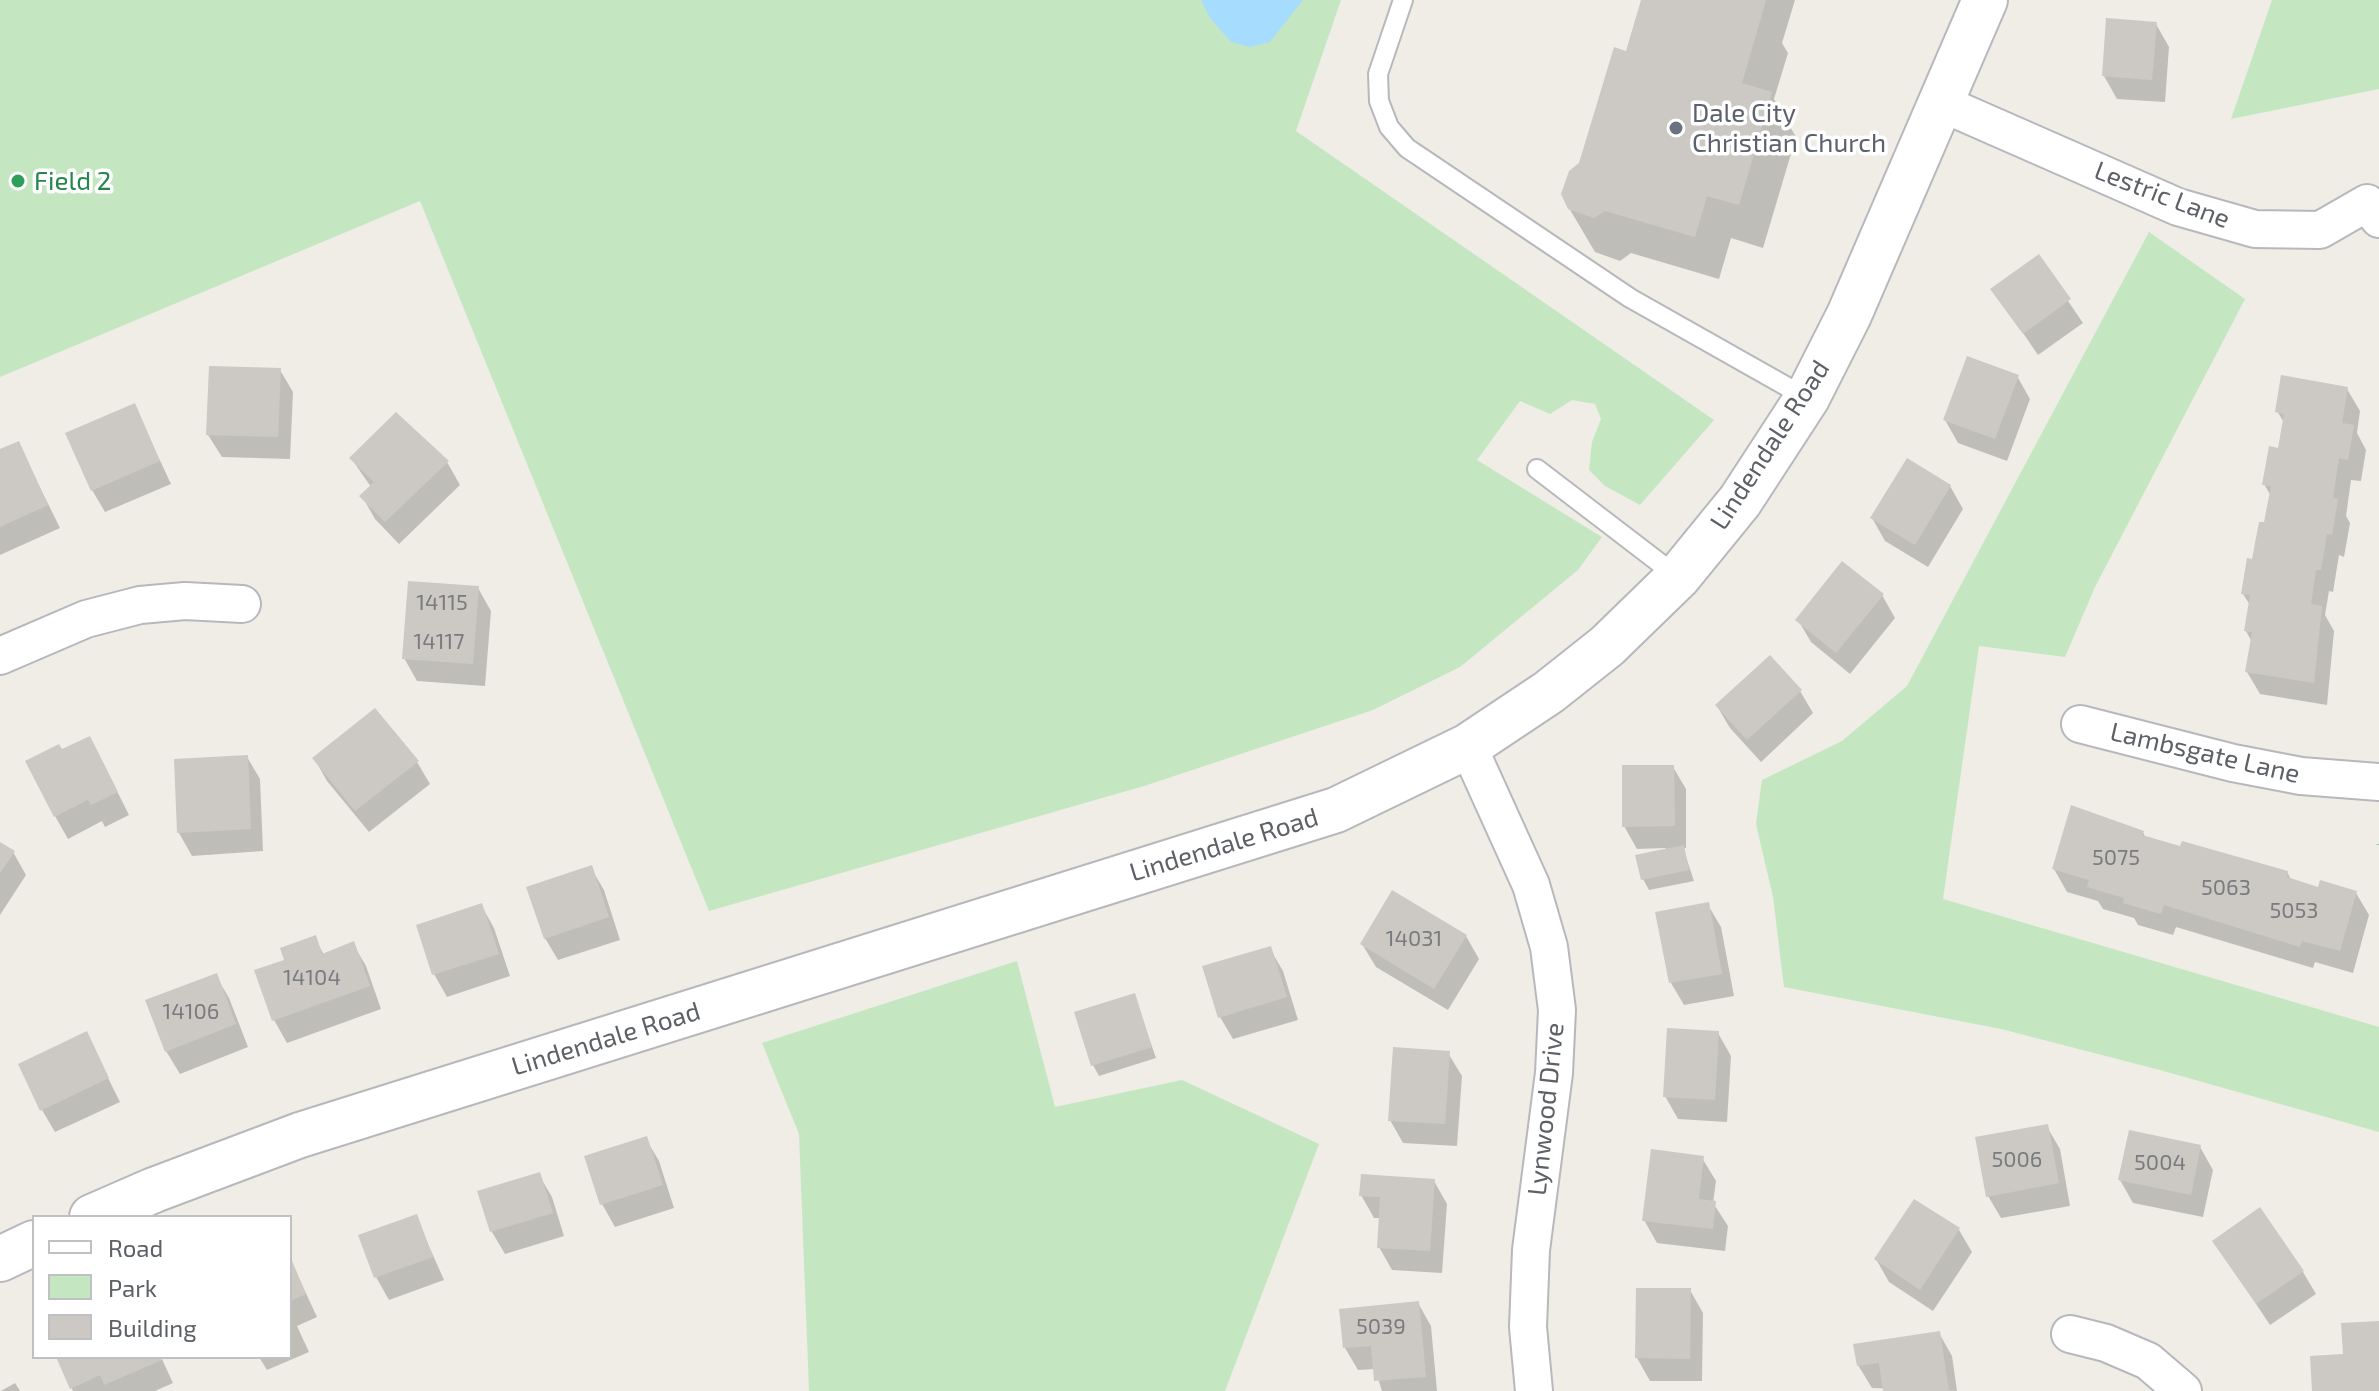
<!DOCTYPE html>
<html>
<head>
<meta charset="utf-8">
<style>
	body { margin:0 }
	#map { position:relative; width:2379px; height:1391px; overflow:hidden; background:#efede5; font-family:"Exo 2",sans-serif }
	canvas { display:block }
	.legend { position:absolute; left:32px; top:1215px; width:260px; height:144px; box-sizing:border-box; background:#fff; border:2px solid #bec0c2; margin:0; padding:10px 14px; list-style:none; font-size:24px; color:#5d6166 }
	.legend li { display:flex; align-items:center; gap:16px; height:40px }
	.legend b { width:40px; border:2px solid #bec0c2 }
</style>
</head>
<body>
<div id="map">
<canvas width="2379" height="1391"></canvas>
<ul class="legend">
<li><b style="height:10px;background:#fff"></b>Road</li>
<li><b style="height:22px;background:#c4e7c2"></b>Park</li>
<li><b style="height:22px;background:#ccc9c4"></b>Building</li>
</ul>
</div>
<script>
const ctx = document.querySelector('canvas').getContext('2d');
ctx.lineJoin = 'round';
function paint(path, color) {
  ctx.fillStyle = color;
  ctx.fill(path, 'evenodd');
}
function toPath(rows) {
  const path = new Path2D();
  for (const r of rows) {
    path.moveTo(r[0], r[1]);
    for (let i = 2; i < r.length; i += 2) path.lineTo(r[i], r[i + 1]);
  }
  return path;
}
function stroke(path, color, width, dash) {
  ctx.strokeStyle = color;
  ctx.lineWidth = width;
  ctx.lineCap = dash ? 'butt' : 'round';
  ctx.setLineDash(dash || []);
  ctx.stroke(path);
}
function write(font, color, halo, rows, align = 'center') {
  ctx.font = font + ' "Exo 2",sans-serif';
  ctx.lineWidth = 7;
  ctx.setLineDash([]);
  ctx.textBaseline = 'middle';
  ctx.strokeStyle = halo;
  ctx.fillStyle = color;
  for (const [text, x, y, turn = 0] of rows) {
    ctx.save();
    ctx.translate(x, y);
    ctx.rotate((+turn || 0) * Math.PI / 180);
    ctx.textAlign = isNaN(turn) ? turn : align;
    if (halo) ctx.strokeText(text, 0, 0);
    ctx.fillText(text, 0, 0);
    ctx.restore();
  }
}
paint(toPath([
	[0,0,1341,0,1296,131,1714,420,1640,505,1605,486,1589,470,1592,442,1601,419,1595,404,1572,400,1550,414,1520,401,1477,460,1602,537,1578,570,1460,667,1373,710,1144,786,709,911,420,201,0,377],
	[2272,0,2379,0,2379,89,2231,119],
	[2149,232,2245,299,2095,587,2065,657,1979,646,1943,899,2379,1027,2379,1132,2160,1070,2001,1029,1784,987,1773,897,1756,824,1762,780,1842,741,1907,686],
	[1017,961,1055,1107,1182,1080,1319,1144,1225,1391,809,1391,799,1134,762,1043]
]), '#c4e7c2');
paint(toPath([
	[1201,0,1303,0,1270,42,1250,47,1231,42,1210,18]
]), '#a6ddff');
paint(toPath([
	[1643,0,1795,0,1782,43,1788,53,1774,99,1796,137,1763,248,1731,238,1719,279,1631,253,1620,261,1595,252,1569,208,1581,165,1628,53],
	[2156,24,2169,47,2165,102,2117,99,2104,76],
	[2038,257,2083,323,2038,355,1993,289],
	[280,370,293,392,290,459,222,457,208,435],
	[2017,376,2030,399,2007,461,1958,443,1945,420],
	[2347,389,2360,411,2357,433,2366,450,2361,481,2351,480,2346,516,2350,523,2344,557,2339,555,2333,592,2329,591,2325,615,2334,631,2327,705,2260,694,2247,672,2252,642,2246,631,2250,605,2243,594,2266,525,2271,496,2264,484,2280,451,2285,424,2277,411],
	[134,405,171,484,105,512,92,490],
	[18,443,60,528,0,555,0,452],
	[351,458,447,462,460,485,399,544,375,519,362,496,371,487],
	[1950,486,1963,509,1928,567,1885,541,1872,518],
	[478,588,491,611,485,686,417,681,404,658],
	[1882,595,1895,618,1850,674,1811,642,1798,620],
	[1800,691,1813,713,1761,762,1730,728,1717,706],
	[62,752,102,761,129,815,105,827,102,821,68,839,55,816],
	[247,757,260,779,263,851,192,856,179,833,176,761],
	[314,758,417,762,430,784,369,832,327,781],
	[1673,767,1686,789,1686,848,1683,848,1694,881,1649,890,1643,879,1666,848,1637,849,1624,826],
	[2143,832,2146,839,2287,872,2292,881,2319,889,2356,893,2369,915,2353,973,2315,962,2313,968,2176,927,2173,935,2138,925,2134,918,2103,909,2098,901,2067,892,2054,869],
	[0,844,13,852,26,875,0,915],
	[591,868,604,890,620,940,558,960,545,938],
	[481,905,494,928,510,976,447,997,434,974],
	[1708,905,1721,927,1734,996,1684,1005,1671,983],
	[1466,936,1479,959,1448,1010,1376,967,1362,944],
	[315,938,324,955,353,944,366,966,381,1009,287,1043,274,1020,286,962],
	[1270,949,1283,971,1298,1020,1233,1039,1220,1017],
	[216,976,229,998,248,1047,180,1074,166,1051],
	[1134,995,1156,1058,1099,1076,1093,1065],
	[1718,1033,1731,1056,1727,1122,1678,1119,1665,1096],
	[86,1034,120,1102,55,1132,42,1110],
	[1448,1053,1462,1076,1457,1146,1403,1143,1390,1120],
	[2047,1127,2060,1149,2070,1206,2001,1218,1988,1196],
	[646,1139,659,1161,674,1208,615,1227,602,1204,587,1157],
	[2200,1147,2213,1170,2203,1217,2133,1203,2120,1180],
	[1702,1158,1716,1181,1713,1203,1728,1226,1725,1251,1657,1243,1644,1220],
	[539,1175,552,1197,564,1236,505,1254,492,1232,480,1192],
	[1434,1181,1447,1204,1442,1273,1392,1270,1379,1247,1381,1218,1374,1218,1361,1195],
	[416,1217,444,1280,389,1300,376,1277],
	[1959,1230,1972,1252,1933,1311,1889,1282,1876,1259],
	[2215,1242,2303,1272,2316,1294,2270,1325],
	[290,1259,317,1317,297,1326,309,1352,267,1370,259,1357,290,1357],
	[1690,1290,1703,1313,1702,1381,1650,1381,1637,1358],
	[1418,1303,1431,1326,1437,1391,1382,1391,1375,1369,1358,1370,1345,1348],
	[1939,1333,1952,1356,1957,1391,1872,1388,1858,1365],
	[58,1357,161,1357,173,1383,155,1391,73,1391],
	[15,1383,20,1391,1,1391]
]), '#0003');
paint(toPath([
	[1641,0,1766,0,1742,83,1772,92,1739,205,1707,196,1695,237,1605,211,1594,218,1568,209,1561,194,1569,171,1579,163,1614,47,1626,51],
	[2106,18,2157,22,2152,80,2102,76],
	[2039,254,2071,299,2023,334,1990,289],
	[1967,356,2019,375,1995,439,1943,420],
	[209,366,281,368,278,437,206,435],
	[2281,375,2348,387,2342,423,2354,425,2348,460,2339,458,2333,498,2338,499,2332,535,2327,534,2321,570,2316,570,2311,604,2322,606,2314,683,2245,672,2252,632,2244,631,2250,595,2241,594,2247,558,2252,559,2259,522,2264,522,2271,486,2262,485,2269,446,2278,448,2284,414,2275,412],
	[135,403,160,461,91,491,65,433],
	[396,412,449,461,385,522,359,496,374,482,349,458],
	[19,441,48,505,0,527,0,449],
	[1907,458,1951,485,1915,545,1870,518],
	[1842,561,1884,594,1836,653,1795,620],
	[408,581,479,586,473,664,402,659],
	[1770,655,1802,690,1747,740,1715,705],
	[375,708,419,761,355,811,312,758],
	[90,736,118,792,91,805,88,800,54,817,25,761,59,744,62,749],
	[248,755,251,829,177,833,174,759],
	[1622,765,1674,765,1675,826,1622,827],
	[2071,805,2144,831,2142,835,2180,846,2182,841,2288,871,2287,877,2318,887,2320,880,2357,891,2340,951,2302,941,2300,947,2164,905,2161,914,2123,903,2124,898,2087,887,2089,880,2052,869],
	[0,842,15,851,0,873],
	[1684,845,1689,870,1641,880,1635,855],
	[592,865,609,917,544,939,526,887],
	[1392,890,1467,935,1434,989,1360,944],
	[1709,902,1722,974,1669,983,1655,912],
	[482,903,499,954,432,975,416,925],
	[316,935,322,954,354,941,370,986,272,1021,254,970,284,960,280,948],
	[1271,946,1287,997,1218,1018,1202,966],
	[217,973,236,1024,165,1052,145,1000],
	[1135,993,1152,1047,1091,1066,1074,1012],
	[1667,1028,1719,1031,1715,1100,1663,1097],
	[87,1031,109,1078,40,1111,18,1064],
	[1393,1047,1450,1051,1445,1124,1388,1121],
	[2048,1124,2059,1183,1986,1197,1975,1137],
	[2129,1130,2201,1145,2191,1195,2118,1180],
	[647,1136,663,1185,600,1205,584,1156],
	[1651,1149,1704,1156,1699,1199,1716,1201,1713,1229,1642,1221],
	[540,1172,553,1213,490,1232,477,1191],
	[1361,1174,1435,1179,1430,1251,1377,1248,1380,1197,1359,1196],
	[1914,1199,1960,1228,1920,1290,1874,1259],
	[2260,1207,2304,1271,2256,1304,2212,1241],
	[417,1214,433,1257,374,1278,358,1235],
	[290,1256,306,1294,290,1301],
	[1636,1288,1691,1288,1690,1359,1635,1358],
	[1419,1301,1426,1377,1374,1381,1371,1346,1343,1348,1339,1309],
	[2379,1321,2379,1391,2312,1391,2310,1356,2343,1354,2341,1323],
	[1940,1331,1949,1391,1883,1391,1879,1363,1857,1366,1853,1344],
	[56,1357,161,1357,162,1360,104,1385,100,1375,70,1389]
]), '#ccc9c4');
const service = toPath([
	[1403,0,1378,74,1379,101,1389,127,1407,148,1630,298,1807,398],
	[1537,469,1678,577]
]);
const minor = toPath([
	[1941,103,2178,207,2255,229,2320,230,2367,203,2379,219],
	[0,656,86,619,140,605,185,601,242,604],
	[2080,724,2233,763,2301,776,2379,782],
	[1468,746,1531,885,1549,947,1557,1010,1554,1073,1531,1250,1528,1327,1534,1391],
	[2070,1334,2106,1343,2148,1361,2183,1391]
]);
const tertiary = toPath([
	[92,1217,154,1190,300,1135,1336,810,1468,746,1549,692,1607,646,1678,577,1740,501,1807,398,1849,315,1985,0],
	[0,1259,34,1243]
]);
stroke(service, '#b6b8bc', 22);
stroke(minor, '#b6b8bc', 40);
stroke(tertiary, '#b6b8bc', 48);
stroke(toPath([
	[2379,845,2379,844]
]), '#9bc8a6', 5, [8, 4]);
stroke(service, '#fff', 18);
stroke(minor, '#fff', 36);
stroke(tertiary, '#fff', 44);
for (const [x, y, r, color] of [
	[1676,128,8,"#6b7280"],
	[18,181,8,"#2e9e5b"]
]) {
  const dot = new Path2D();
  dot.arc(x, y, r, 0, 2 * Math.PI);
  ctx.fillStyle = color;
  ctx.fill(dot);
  stroke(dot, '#fff', 3);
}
write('22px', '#797b7e', null, [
	["14115",442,603],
	["14117",439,642],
	["5075",2116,858],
	["5063",2226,888],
	["5053",2294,911],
	["14031",1414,939],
	["14104",312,978],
	["14106",191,1012],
	["5006",2017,1160],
	["5004",2160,1163],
	["5039",1381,1327]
]);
write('26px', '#5b616d', '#fff', [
	["Dale City",1692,113],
	["Christian Church",1692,143]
], 'left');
write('26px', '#27864d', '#fff', [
	["Field 2",34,181]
], 'left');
write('26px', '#5d6166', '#fff', [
	["Lestric Lane",2162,195,21],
	["Lindendale Road",1770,445,-57],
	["Lambsgate Lane",2205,753,13],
	["Lindendale Road",1224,845,-17],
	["Lindendale Road",606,1039,-17],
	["Lynwood Drive",1546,1109,-84]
]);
</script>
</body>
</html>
